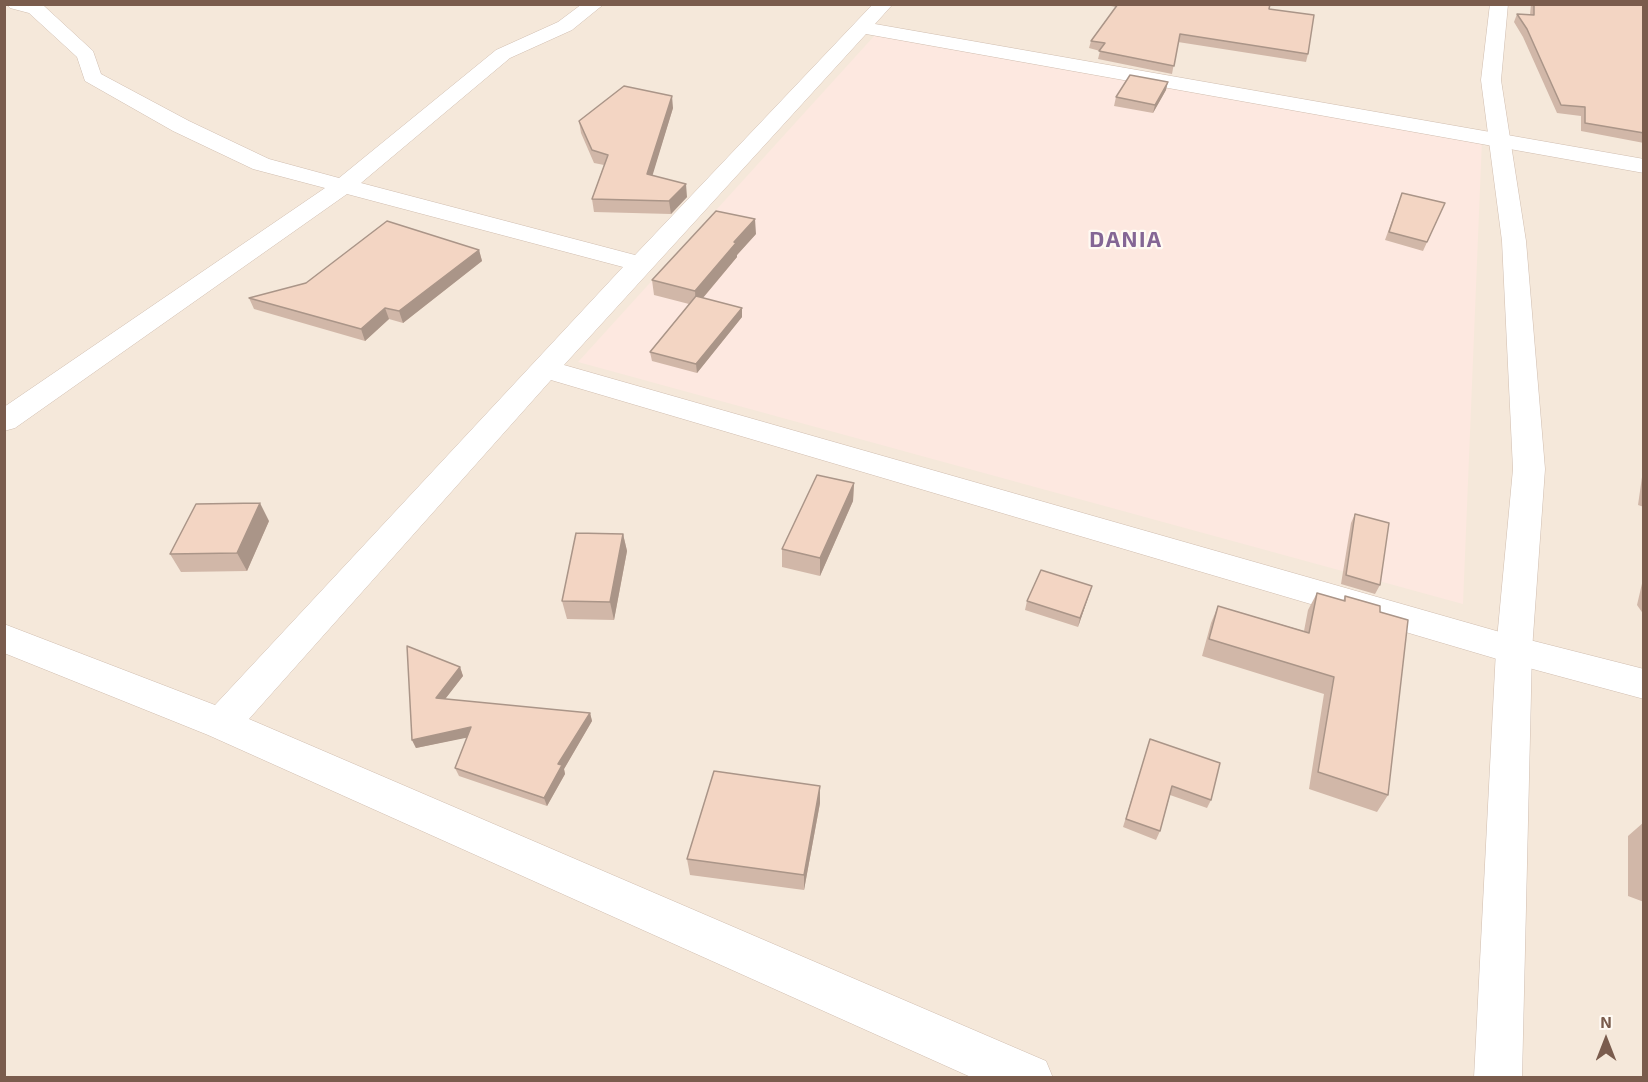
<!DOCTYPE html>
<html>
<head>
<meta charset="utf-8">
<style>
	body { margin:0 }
	#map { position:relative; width:1648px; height:1082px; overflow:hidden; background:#fdf6ec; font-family:"Exo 2",sans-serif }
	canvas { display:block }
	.frame { position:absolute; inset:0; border:6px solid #7a5c4d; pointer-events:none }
	.north { position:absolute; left:1576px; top:1010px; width:60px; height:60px; -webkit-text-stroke:4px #fffaf3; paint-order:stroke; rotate:0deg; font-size:16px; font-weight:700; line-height:24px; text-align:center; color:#7a5c4d }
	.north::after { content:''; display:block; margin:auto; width:21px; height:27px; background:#7a5c4d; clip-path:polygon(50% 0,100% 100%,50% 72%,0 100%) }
</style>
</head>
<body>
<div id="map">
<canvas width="1648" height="1082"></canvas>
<div class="frame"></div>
<div class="north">N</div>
</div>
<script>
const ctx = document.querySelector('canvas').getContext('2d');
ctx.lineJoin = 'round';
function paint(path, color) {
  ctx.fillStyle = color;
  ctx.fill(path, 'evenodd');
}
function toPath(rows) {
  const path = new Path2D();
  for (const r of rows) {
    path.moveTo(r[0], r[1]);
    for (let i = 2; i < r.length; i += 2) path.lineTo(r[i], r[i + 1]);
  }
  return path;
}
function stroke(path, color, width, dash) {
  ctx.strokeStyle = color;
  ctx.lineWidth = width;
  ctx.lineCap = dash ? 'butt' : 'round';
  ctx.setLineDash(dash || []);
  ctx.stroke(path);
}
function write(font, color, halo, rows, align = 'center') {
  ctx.font = font + ' "Exo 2",sans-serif';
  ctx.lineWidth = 4.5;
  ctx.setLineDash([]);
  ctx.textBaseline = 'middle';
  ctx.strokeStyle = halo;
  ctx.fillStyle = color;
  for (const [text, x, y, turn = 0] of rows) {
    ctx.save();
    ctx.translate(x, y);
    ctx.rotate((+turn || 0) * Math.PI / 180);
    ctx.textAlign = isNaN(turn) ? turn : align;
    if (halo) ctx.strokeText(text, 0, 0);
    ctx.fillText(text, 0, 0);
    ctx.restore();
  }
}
paint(toPath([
	[5,5,1643,5,1643,1077,5,1077]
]), '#f5e8da');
paint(toPath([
	[875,35,1482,140,1463,604,578,362]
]), '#fde8e0');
const minor = toPath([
	[7,4,43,5,93,51,101,74,189,121,269,159,339,178,496,50,558,22,582,4,604,4,572,30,510,58,361,183,635,255,873,4,893,4,875,24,1644,159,1644,173,866,34,564,365,1514,636,1644,669,1644,699,1514,664,551,380,249,719,1046,1061,1053,1078,973,1078,208,735,4,653,4,624,215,705,623,267,347,194,15,428,4,431,4,407,325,188,253,169,173,131,85,81,77,57,29,13,10,8,7,4]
]);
const tertiary = toPath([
	[1490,4,1508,4,1501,80,1526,241,1545,469,1532,650,1522,1078,1474,1078,1496,650,1513,469,1502,241,1481,80,1490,4]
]);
stroke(minor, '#d1beb0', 1);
stroke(tertiary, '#d1beb0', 1);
paint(minor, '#fff');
paint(tertiary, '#fff');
paint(toPath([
	[1101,4,1270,4,1269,9,1308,54,1306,62,1178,42,1172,74,1098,59,1100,51,1089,48,1091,41,1116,7],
	[1531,4,1644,4,1644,143,1581,131,1581,116,1557,113,1523,37,1514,22,1517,14,1530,15],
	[1166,90,1153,113,1114,106,1116,97],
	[673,108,652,175,687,197,671,214,594,212,592,199,604,165,594,163,581,133,579,121],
	[1402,193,1445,203,1423,251,1385,240],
	[756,234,737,255,737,257,703,298,742,308,742,317,697,373,652,361,650,352,689,304,654,295,652,280],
	[479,250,482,261,403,323,389,319,365,341,254,309,249,298],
	[1644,463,1644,507,1638,505],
	[854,483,853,501,820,576,782,567,782,549],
	[1355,514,1380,585,1375,594,1341,584,1351,523],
	[269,521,247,571,181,572,170,554],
	[623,534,627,551,614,620,567,619,562,601],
	[1644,575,1644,615,1637,605],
	[1092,586,1078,627,1025,610,1027,601],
	[1317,593,1343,601,1345,596,1380,612,1388,795,1377,812,1309,789,1324,694,1202,656,1211,623,1218,606,1304,631,1308,610],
	[460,667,463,676,445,699,590,713,592,721,564,769,565,774,547,806,459,776,455,768,467,737,416,748,412,740],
	[1150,739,1211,800,1207,808,1170,795,1160,831,1156,840,1123,827],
	[820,803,804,890,690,875,687,859],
	[1644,822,1644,902,1628,896,1628,836]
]), '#d1b7a8');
paint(toPath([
	[1168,82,1166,90,1153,113,1155,105],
	[672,96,673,108,649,187,647,174],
	[686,184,687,197,671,214,669,201],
	[755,219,756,234,737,255,737,257,696,306,695,291,734,242],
	[479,250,482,261,403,323,399,311],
	[385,308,389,319,365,341,361,329],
	[742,308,742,317,697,373,696,364],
	[854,483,853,501,820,576,820,558],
	[260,503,269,521,247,571,237,553],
	[623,534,627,551,614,620,610,602],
	[1092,586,1089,595,1078,627,1080,618],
	[460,667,463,676,439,707,436,698],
	[590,713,592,721,564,769,565,774,547,806,544,798,558,764],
	[471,727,475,736,416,748,412,740],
	[820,786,820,803,804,890,804,875]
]), '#aa9588');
const building = toPath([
	[1118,4,1270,4,1269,9,1314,15,1308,54,1180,34,1174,66,1099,51,1105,43,1091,41,1118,4],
	[1534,4,1644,4,1644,133,1585,123,1585,107,1561,105,1527,29,1517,14,1534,15,1534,4],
	[1130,75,1168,82,1155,105,1116,97,1130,75],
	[624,86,672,96,647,174,686,184,669,201,592,199,608,155,592,150,579,121,624,86],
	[1402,193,1445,203,1427,242,1389,232,1402,193],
	[716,211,755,219,734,242,736,243,695,291,652,280,716,211],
	[387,221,479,250,399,311,385,308,361,329,249,298,306,283,387,221],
	[696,296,742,308,696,364,650,352,696,296],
	[817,475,854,483,820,558,782,549,817,475],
	[260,503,237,553,170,554,196,504,260,503],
	[1355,514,1389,523,1380,585,1346,575,1355,514],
	[576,533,623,534,610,602,562,601,576,533],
	[1041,570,1092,586,1080,618,1027,601,1041,570],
	[1317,593,1345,601,1345,596,1380,606,1380,612,1408,620,1388,795,1318,772,1334,677,1209,639,1218,606,1309,633,1317,593],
	[407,646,460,667,436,698,590,713,558,764,562,765,544,798,455,768,471,727,412,740,407,646],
	[1150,739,1220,763,1211,800,1172,786,1160,831,1126,819,1150,739],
	[714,771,820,786,804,875,687,859,714,771]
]);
paint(building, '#f3d5c3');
stroke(building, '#aa9588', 1.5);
ctx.letterSpacing = '1.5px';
write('bold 22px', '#846695', '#fffaf3', [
	["DANIA",1126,240]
]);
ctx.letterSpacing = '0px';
</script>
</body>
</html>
